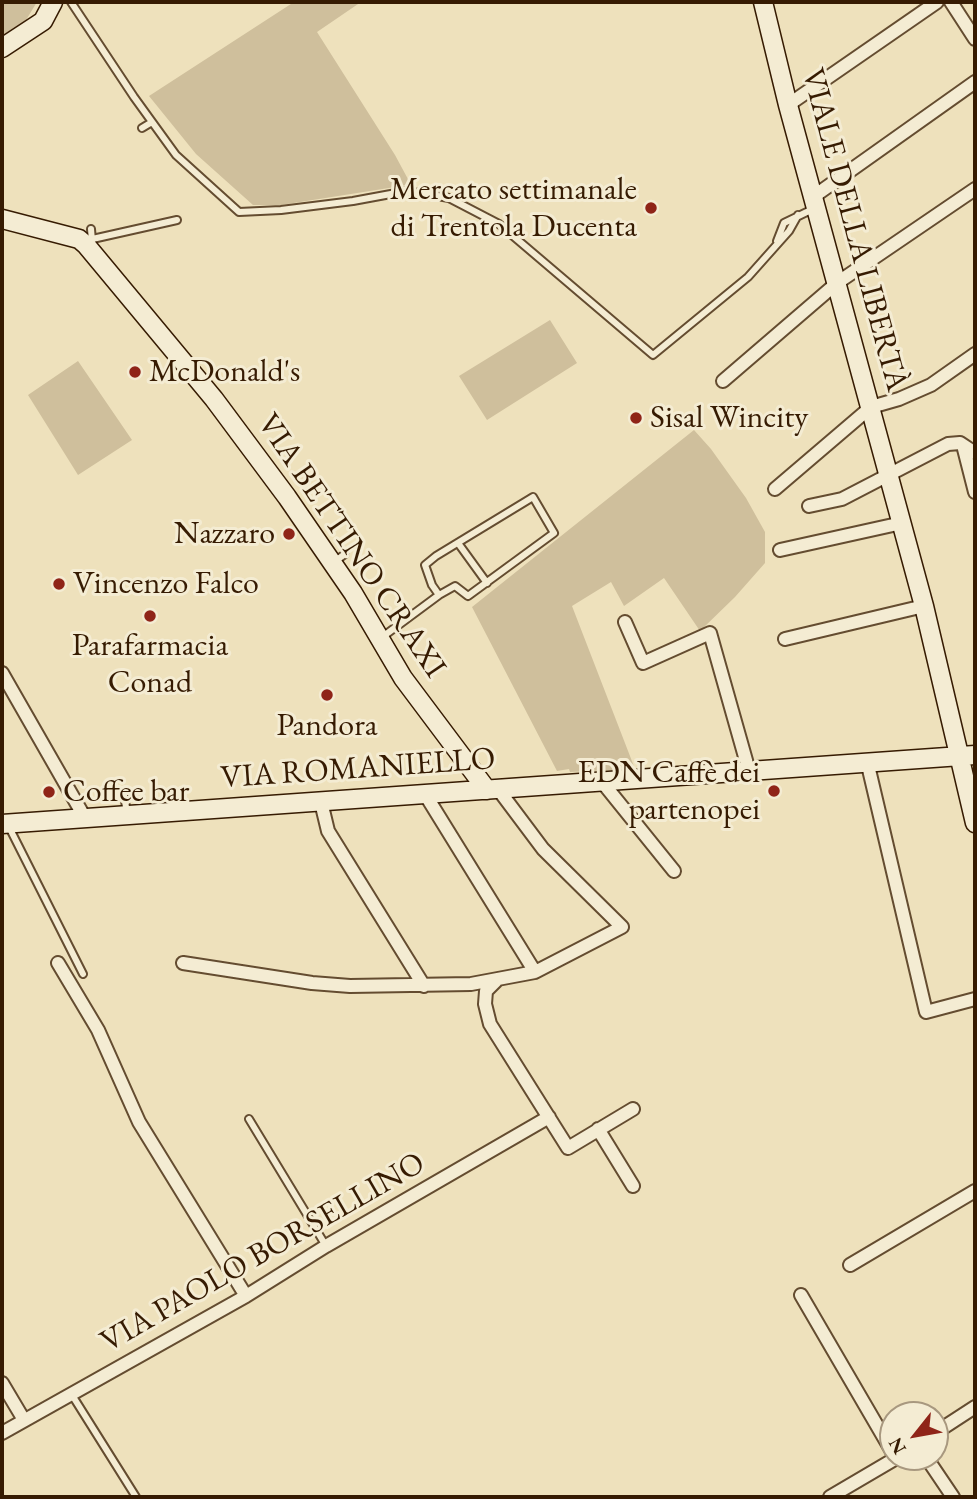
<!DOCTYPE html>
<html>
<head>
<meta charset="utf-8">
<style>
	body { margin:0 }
	#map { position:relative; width:977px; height:1499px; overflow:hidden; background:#eee1bc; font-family:"EB Garamond",serif }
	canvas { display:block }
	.frame { position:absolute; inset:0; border:4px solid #361b02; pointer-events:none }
	.north { position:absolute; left:879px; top:1401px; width:70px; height:70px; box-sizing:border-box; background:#f4ecd3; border:2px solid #a8987f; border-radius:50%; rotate:239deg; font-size:19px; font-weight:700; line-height:28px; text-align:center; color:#361b02 }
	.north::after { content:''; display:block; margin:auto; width:24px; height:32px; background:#8f2418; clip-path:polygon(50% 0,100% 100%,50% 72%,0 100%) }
</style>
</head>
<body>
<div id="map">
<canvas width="977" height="1499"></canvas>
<div class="frame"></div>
<div class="north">N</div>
</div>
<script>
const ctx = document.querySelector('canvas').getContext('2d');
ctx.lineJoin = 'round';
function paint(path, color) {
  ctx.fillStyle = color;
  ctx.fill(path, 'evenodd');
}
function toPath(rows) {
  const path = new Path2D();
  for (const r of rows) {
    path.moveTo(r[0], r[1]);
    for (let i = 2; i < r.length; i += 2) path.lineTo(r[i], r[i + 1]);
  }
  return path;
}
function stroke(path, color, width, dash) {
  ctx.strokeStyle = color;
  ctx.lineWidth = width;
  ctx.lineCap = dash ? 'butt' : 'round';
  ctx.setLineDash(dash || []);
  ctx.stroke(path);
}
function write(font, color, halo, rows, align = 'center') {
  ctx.font = font + ' "EB Garamond",serif';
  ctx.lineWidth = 6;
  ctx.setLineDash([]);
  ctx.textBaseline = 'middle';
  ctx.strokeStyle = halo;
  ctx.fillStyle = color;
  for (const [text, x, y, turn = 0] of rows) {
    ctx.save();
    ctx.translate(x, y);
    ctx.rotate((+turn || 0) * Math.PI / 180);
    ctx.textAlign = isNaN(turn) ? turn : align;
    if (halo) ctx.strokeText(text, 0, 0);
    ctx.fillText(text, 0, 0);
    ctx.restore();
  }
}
paint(toPath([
	[2,2,37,2,26,20,2,38],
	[294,2,361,2,317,32,395,155,409,181,408,185,281,205,253,205,196,154,149,96],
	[550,320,577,363,487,420,459,376],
	[78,361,132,440,78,475,28,395],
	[694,430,711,449,746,498,765,532,765,563,735,597,700,631,664,578,624,606,611,582,572,606,635,769,570,772,569,769,557,771,472,607]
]), '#cfbf9c');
const lane = toPath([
	[71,2,134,97,176,155,239,212,281,210,353,201,407,191,449,198,499,224,653,355,748,277,789,231,798,215],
	[142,128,152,122],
	[91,229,92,241],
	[88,240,177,220],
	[777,241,784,223,813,209],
	[458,543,487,583],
	[334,562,345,554],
	[381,638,439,595,455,586,468,596,554,533,533,497,436,556,425,565,432,585,439,595],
	[124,795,127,813],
	[8,825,83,974],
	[249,1119,326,1246],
	[72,1395,136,1497]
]);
const street = toPath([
	[951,2,975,39],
	[788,105,937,2],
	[813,197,975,82],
	[723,381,837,283,975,189],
	[963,445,975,492],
	[775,489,871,407,899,399,931,385,975,354],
	[809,506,842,499,948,444,960,443,975,453],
	[780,550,902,523],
	[625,622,643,663,710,633,749,771],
	[785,639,924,606],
	[2,673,85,818],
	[867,761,926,1012,975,999],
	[603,783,674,871],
	[425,794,535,972],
	[321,802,328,831,424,986],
	[58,963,98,1030,139,1122,246,1296],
	[183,963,312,983,350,986,471,984,535,972,622,927,543,849,498,789],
	[496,981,486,991,485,1004,490,1024,568,1148,633,1109],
	[598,1129,633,1186],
	[850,1265,975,1191],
	[801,1295,893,1453],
	[2,1383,24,1420],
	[2,1433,246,1296,326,1246,549,1117],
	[935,1433,975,1407],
	[926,1457,953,1497],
	[830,1497,898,1457]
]);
const secondary = toPath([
	[763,2,788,105,924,606,975,823],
	[2,48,43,21,53,2],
	[2,219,79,239,86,245,214,399,287,497,353,593,403,678,487,790],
	[2,824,975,755]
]);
stroke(lane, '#644c30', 10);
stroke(street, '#644c30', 16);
stroke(secondary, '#361b02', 21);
stroke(lane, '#f4ecd3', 6);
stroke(street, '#f4ecd3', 12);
stroke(secondary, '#f4ecd3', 18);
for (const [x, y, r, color] of [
	[651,208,7,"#8f2418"],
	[135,372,7,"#8f2418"],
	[636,418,7,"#8f2418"],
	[289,534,7,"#8f2418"],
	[59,584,7,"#8f2418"],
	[150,616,7,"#8f2418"],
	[327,695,7,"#8f2418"],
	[774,791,7,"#8f2418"],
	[49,792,7,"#8f2418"]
]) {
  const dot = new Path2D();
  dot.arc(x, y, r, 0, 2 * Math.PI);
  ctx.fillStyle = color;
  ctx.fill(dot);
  stroke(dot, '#f4ecd3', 2.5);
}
write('32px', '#361b02', '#f4ecd3', [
	["Mercato settimanale",637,190,"right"],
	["di Trentola Ducenta",637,227,"right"],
	["McDonald's",149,372],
	["Sisal Wincity",650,418],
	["Nazzaro",275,534,"right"],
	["Vincenzo Falco",73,584],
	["Parafarmacia",150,646,"center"],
	["Conad",150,683,"center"],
	["Pandora",327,726,"center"],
	["EDN Caffè dei",760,773,"right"],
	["partenopei",760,810,"right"],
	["Coffee bar",63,792]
], 'left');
write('32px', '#361b02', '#f4ecd3', [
	["VIALE DELLA LIBERTÀ",854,230,75],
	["VIA BETTINO CRAXI",351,546,56],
	["VIA ROMANIELLO",358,769,-4],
	["VIA PAOLO BORSELLINO",263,1253,-30]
]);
</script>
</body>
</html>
